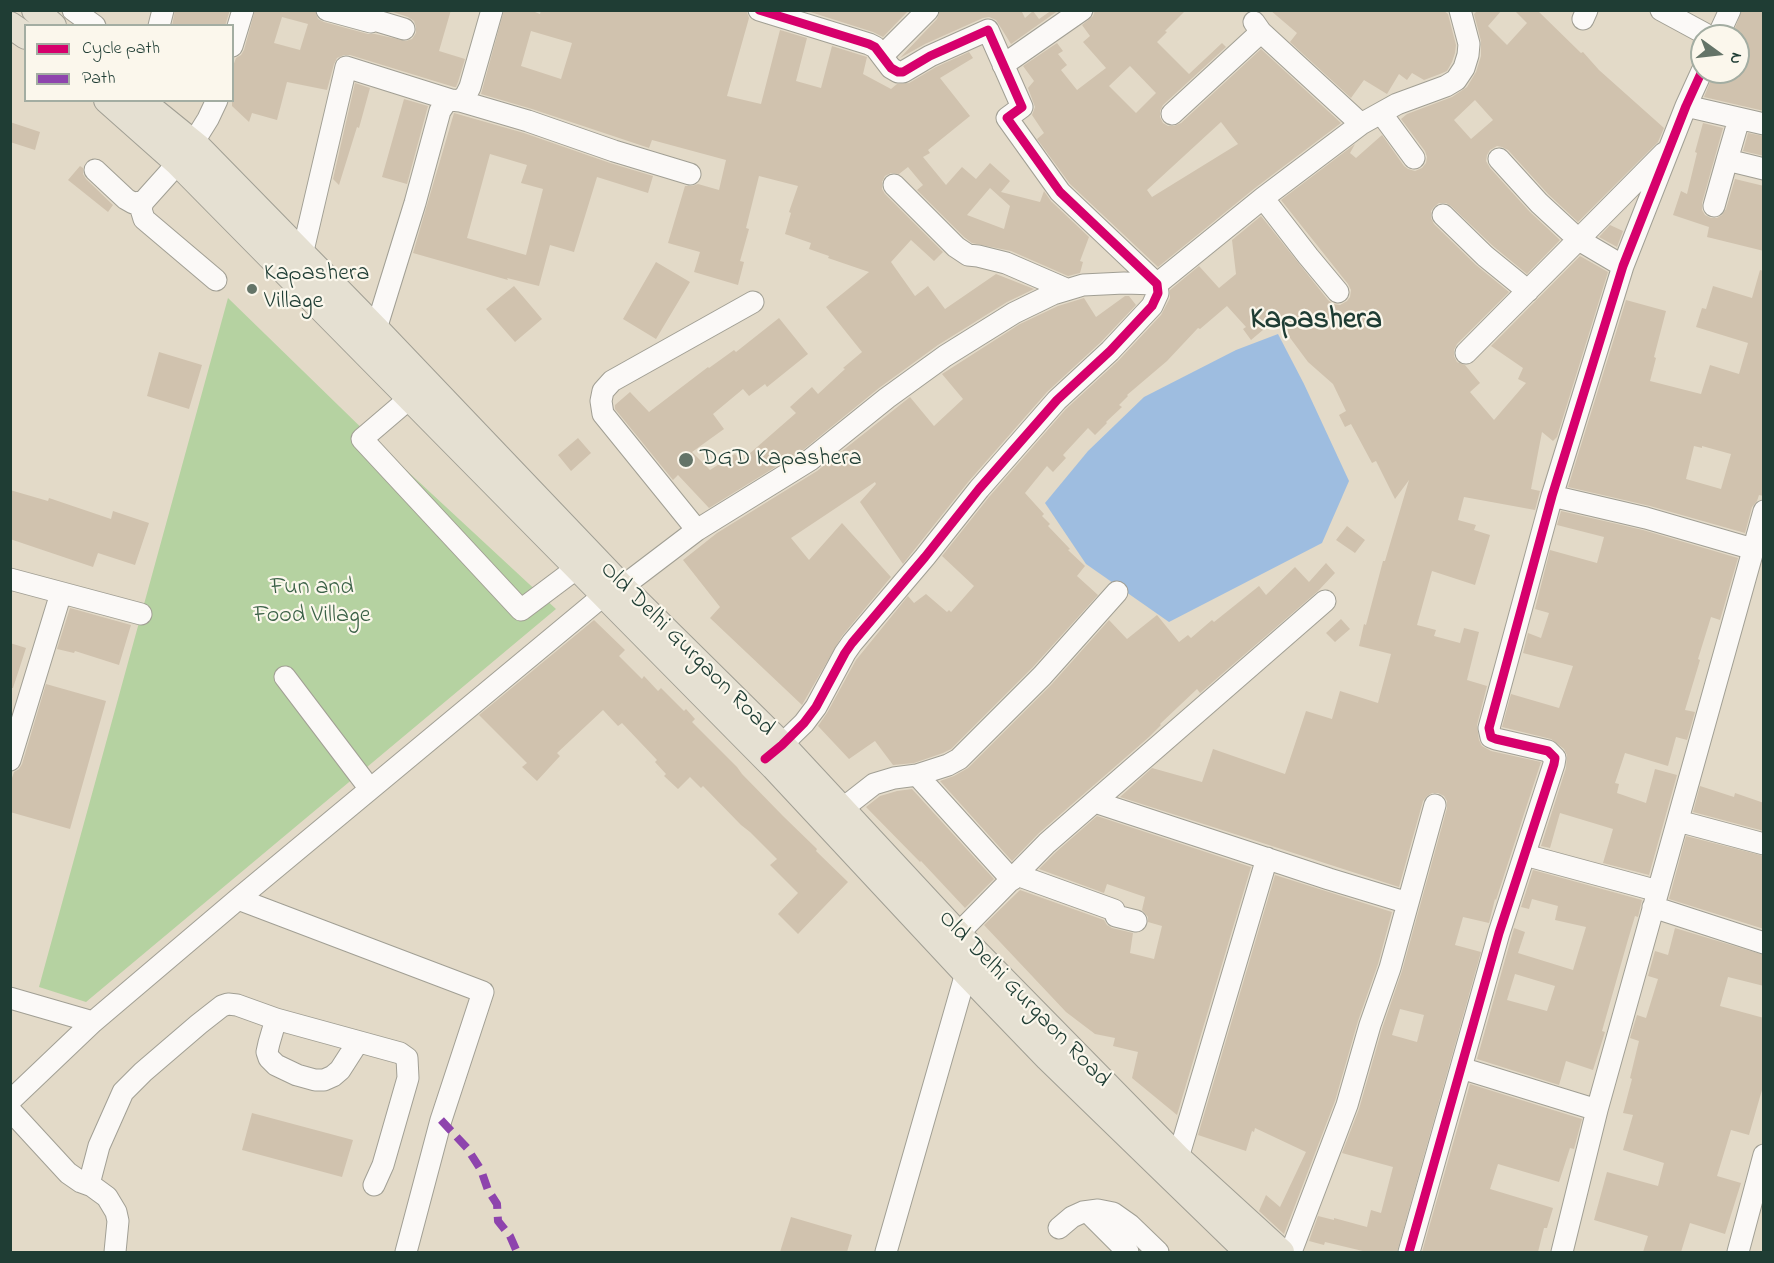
<!DOCTYPE html>
<html>
<head>
<meta charset="utf-8">
<style>
	body { margin:0 }
	#map { position:relative; width:1774px; height:1263px; overflow:hidden; background:#e3dac8; font-family:"Indie Flower",sans-serif }
	canvas { display:block }
	.frame { position:absolute; inset:0; border:12px solid #1f3d34; pointer-events:none }
	.legend { position:absolute; left:24px; top:24px; width:210px; height:78px; box-sizing:border-box; background:#fbf7ec; border:2px solid #a3ada2; margin:0; padding:8px 10px; list-style:none; font-size:18px; color:#1f3d34 }
	.legend li { display:flex; align-items:center; gap:12px; height:30px }
	.legend b { width:30px; border:2px solid #a3ada2 }
	.north { position:absolute; left:1690px; top:24px; width:60px; height:60px; box-sizing:border-box; background:#fbf7ec; border:2px solid #a3ada2; border-radius:50%; rotate:105deg; font-size:16px; font-weight:700; line-height:24px; text-align:center; color:#1f3d34 }
	.north::after { content:''; display:block; margin:auto; width:21px; height:27px; background:#647468; clip-path:polygon(50% 0,100% 100%,50% 72%,0 100%) }
</style>
</head>
<body>
<div id="map">
<canvas width="1774" height="1263"></canvas>
<div class="frame"></div>
<ul class="legend">
<li><b style="height:8px;background:#d6006c"></b>Cycle path</li>
<li><b style="height:8px;background:#8e44ad"></b>Path</li>
</ul>
<div class="north">N</div>
</div>
<script>
const ctx = document.querySelector('canvas').getContext('2d');
ctx.lineJoin = 'round';
function paint(path, color) {
  ctx.fillStyle = color;
  ctx.fill(path, 'evenodd');
}
function toPath(rows) {
  const path = new Path2D();
  for (const r of rows) {
    path.moveTo(r[0], r[1]);
    for (let i = 2; i < r.length; i += 2) path.lineTo(r[i], r[i + 1]);
  }
  return path;
}
function stroke(path, color, width, dash) {
  ctx.strokeStyle = color;
  ctx.lineWidth = width;
  ctx.lineCap = dash ? 'butt' : 'round';
  ctx.setLineDash(dash || []);
  ctx.stroke(path);
}
function write(font, color, halo, rows, align = 'center') {
  ctx.font = font + ' "Indie Flower",sans-serif';
  ctx.lineWidth = 4.5;
  ctx.setLineDash([]);
  ctx.textBaseline = 'middle';
  ctx.strokeStyle = halo;
  ctx.fillStyle = color;
  for (const [text, x, y, turn = 0] of rows) {
    ctx.save();
    ctx.translate(x, y);
    ctx.rotate((+turn || 0) * Math.PI / 180);
    ctx.textAlign = isNaN(turn) ? turn : align;
    if (halo) ctx.strokeText(text, 0, 0);
    ctx.fillText(text, 0, 0);
    ctx.restore();
  }
}
paint(toPath([
	[228,298,377,443,556,609,86,1002,39,987]
]), '#b5d2a1');
paint(toPath([
	[1278,334,1304,384,1349,481,1322,543,1169,622,1086,564,1045,503,1088,451,1144,397,1236,350]
]), '#9ebde0');
paint(toPath([
	[175,10,230,10,225,26,172,26],
	[255,10,315,10,318,19,324,22,368,34,375,34,406,41,412,39,416,33,416,27,414,21,408,17,387,10,451,10,439,51,465,59,458,82,456,87,454,87,350,55,344,55,337,58,334,64,327,90,287,82,277,120,252,113,249,122,232,106,232,69,236,58,241,55,244,50],
	[282,17,308,24,300,50,274,43],
	[504,10,530,10,540,14,541,10,747,12,749,18,727,96,761,104,780,30,807,38,796,81,821,88,832,46,867,57,863,74,891,89,897,84,909,83,936,67,969,52,973,58,940,78,970,116,928,150,930,153,923,157,946,185,962,167,976,179,990,163,1010,181,1001,192,1040,202,1044,191,1051,201,1089,237,1080,261,1083,262,1080,273,1068,276,1011,251,972,243,964,237,917,190,923,185,908,167,899,174,891,173,885,176,882,182,882,189,885,194,943,252,934,261,911,240,891,262,915,296,928,286,945,309,996,274,1034,289,1007,302,938,345,879,388,803,450,709,508,678,475,673,480,615,409,615,405,630,392,649,412,708,367,709,368,734,350,736,352,779,318,808,354,767,387,765,384,749,396,743,389,713,414,724,429,692,452,710,470,735,454,741,461,796,413,790,407,812,387,818,394,845,369,843,368,862,352,826,307,869,272,828,258,829,256,809,249,811,243,785,234,791,213,789,212,798,186,759,176,746,228,749,229,740,261,744,262,738,285,694,272,700,252,668,243,685,186,692,186,698,184,719,190,726,160,652,140,649,148,532,109,481,94],
	[531,31,572,43,561,79,521,66],
	[990,188,1010,206,1004,229,967,215],
	[804,10,909,10,883,37,873,32],
	[940,10,1021,10,1025,18,1033,11,1039,19,1052,10,1059,10,1011,44,996,20,989,17,983,18,925,44,900,58,937,19],
	[1095,10,1186,10,1165,31,1167,32,1157,42,1189,74,1222,43,1226,47,1163,105,1160,111,1160,117,1163,123,1168,126,1174,126,1181,123,1261,49,1341,123,1255,188,1158,267,1070,184,1037,139,1044,133,1032,115,1035,107,1028,88,1034,81,1023,66,1057,43,1063,51,1058,54,1067,65,1061,70,1077,90,1106,68,1083,42,1090,36,1082,25,1093,16],
	[1130,66,1156,93,1136,113,1109,86],
	[1221,122,1238,144,1152,197,1147,190],
	[1270,10,1443,10,1448,14,1456,45,1455,53,1452,62,1447,71,1440,74,1424,80,1412,73,1407,80,1399,74,1387,94,1364,80,1351,98,1290,42,1297,33],
	[1478,10,1502,10,1488,26,1507,45,1527,23,1514,10,1537,10,1581,53,1583,52,1599,70,1664,128,1658,142,1578,222,1548,194,1508,150,1502,147,1497,146,1490,150,1487,155,1486,161,1490,168,1530,212,1560,240,1527,274,1493,246,1451,206,1446,203,1439,203,1434,207,1431,211,1431,218,1434,224,1476,265,1509,292,1457,344,1454,350,1454,356,1457,362,1465,365,1480,383,1470,392,1494,420,1526,383,1518,379,1523,368,1491,346,1580,256,1608,272,1557,437,1553,441,1542,432,1531,489,1540,491,1535,510,1464,497,1458,520,1476,525,1474,530,1490,535,1475,585,1432,571,1417,625,1436,630,1434,636,1460,643,1464,628,1479,632,1467,680,1487,686,1477,725,1479,740,1482,746,1491,751,1541,762,1496,900,1495,899,1489,923,1463,917,1455,945,1481,952,1397,1252,1367,1252,1325,1242,1324,1245,1309,1241,1318,1216,1334,1220,1334,1218,1367,1227,1371,1210,1381,1213,1393,1167,1342,1153,1359,1109,1382,1029,1402,971,1447,808,1447,801,1444,796,1438,793,1432,793,1427,796,1423,801,1399,887,1120,797,1152,768,1202,782,1213,749,1285,774,1306,711,1332,719,1340,691,1378,703,1391,654,1359,646,1364,624,1366,625,1383,561,1385,561,1409,480,1395,499,1376,461,1372,463,1351,424,1345,427,1339,415,1346,411,1333,384,1308,362,1276,319,1251,340,1243,329,1246,327,1227,306,1200,329,1198,328,1167,361,1127,395,1128,396,1119,405,1122,407,1106,422,1107,423,1095,435,1088,428,1063,455,1066,458,1053,472,1047,466,1025,493,1044,514,1042,516,1050,524,1048,526,1070,549,1068,550,1085,566,1077,576,1098,595,1033,667,951,749,943,753,914,763,893,765,875,741,849,759,818,726,827,713,856,660,908,596,914,603,926,594,947,612,949,610,951,612,974,586,942,556,989,497,1066,409,1119,360,1161,315,1170,298,1170,290,1199,266,1219,288,1236,274,1232,240,1261,216,1328,300,1333,304,1340,305,1347,301,1350,297,1351,290,1348,284,1281,200,1355,144,1350,153,1356,158,1382,135,1404,166,1408,169,1415,171,1422,168,1426,163,1427,157,1425,151,1401,119,1407,114,1452,97,1467,87,1476,72,1481,56,1481,41,1474,14],
	[1475,100,1493,120,1471,139,1454,120],
	[1400,1009,1424,1015,1417,1042,1392,1035],
	[1742,10,1764,10,1764,111,1704,97,1714,72,1738,72,1738,36,1732,36],
	[355,83,370,88,359,128,357,127,339,185,333,179],
	[404,99,428,106,407,184,382,177],
	[454,113,524,133,610,163,653,176,648,193,597,177,574,252,550,245,539,286,507,278,508,280,413,253],
	[490,154,527,165,521,183,543,189,526,255,467,238],
	[10,122,40,132,35,150,10,142],
	[1703,123,1723,128,1702,203,1702,210,1705,215,1711,218,1717,218,1722,215,1726,209,1735,179,1764,186,1764,251,1707,237,1709,227,1673,215,1681,191,1687,194,1697,153,1695,152],
	[1748,133,1764,136,1764,156,1743,151],
	[80,166,83,168,83,174,86,179,113,205,108,212,68,180],
	[1610,225,1623,231,1617,247,1599,237],
	[656,262,690,282,656,339,623,319],
	[1760,270,1764,271,1764,496,1759,495,1757,501,1752,507,1745,533,1650,506,1568,487,1626,300,1666,311,1654,357,1656,358,1650,381,1701,394,1710,365,1739,374,1748,343,1696,327,1702,308,1706,309,1713,286,1752,298],
	[1694,446,1702,448,1702,446,1731,454,1721,489,1686,479],
	[514,286,542,319,515,342,486,309],
	[1125,296,1129,296,1136,305,1101,342,1047,392,969,481,903,564,860,502,876,484,875,482,791,538,809,560,842,523,891,577,842,636,802,705,710,618,720,607,683,560,717,533,817,471,910,397,934,426,963,399,942,374,1020,324,1058,306,1084,298,1096,317],
	[159,352,202,365,189,409,147,396],
	[578,438,591,453,571,471,558,455],
	[10,490,48,501,49,498,111,519,113,511,149,523,135,565,98,553,93,567,10,539],
	[1561,511,1643,530,1738,558,1720,620,1711,617,1698,659,1700,660,1685,710,1695,712,1687,740,1676,737,1668,766,1625,753,1615,783,1619,784,1617,793,1646,803,1655,769,1677,775,1649,875,1603,863,1613,829,1560,813,1550,848,1541,846,1566,768,1567,755,1564,749,1551,739,1502,727,1511,694,1559,708,1573,666,1523,653,1528,633,1541,638,1549,613,1535,609,1550,550,1597,563,1604,537,1557,525],
	[1347,526,1365,540,1355,553,1336,540],
	[1326,563,1335,573,1318,591,1200,693,1197,689,1160,724,1161,725,1149,737,1039,833,1012,861,940,781,954,776,968,768,1051,685,1109,620,1127,639,1157,615,1179,642,1188,635,1191,638,1212,620,1214,622,1259,586,1266,595,1295,567,1309,582],
	[70,608,131,625,119,665,75,651,74,653,57,649],
	[1341,619,1350,629,1335,642,1326,633],
	[594,620,625,650,619,656,642,679,644,676,658,691,661,688,684,711,686,709,695,719,692,722,737,767,742,774,783,816,817,849,816,851,848,882,798,934,778,914,798,893,770,865,777,859,750,832,741,825,703,786,701,788,690,777,678,789,664,776,666,774,655,762,657,760,622,723,618,726,603,710,557,753,560,756,537,781,522,767,527,763,479,715],
	[10,643,26,648,13,688,10,688],
	[46,684,106,701,70,829,10,812,10,784,14,772,19,769,22,764],
	[1700,786,1734,797,1735,793,1764,803,1764,831,1693,812],
	[912,789,994,879,965,908,921,861,920,862,866,807,880,796,897,791],
	[1097,816,1251,867,1177,1115,1132,1078,1138,1052,1113,1046,1115,1038,1095,1034,1066,1012,984,925,1020,890,1104,920,1107,925,1112,928,1133,933,1130,953,1154,959,1162,926,1148,922,1148,917,1142,910,1145,897,1107,884,1104,893,1039,869,1056,852],
	[1686,836,1764,856,1764,929,1669,899],
	[1533,870,1642,900,1638,917,1635,916,1627,943,1602,1031,1605,1032,1593,1070,1566,1061,1559,1085,1477,1059,1514,928,1525,932,1518,953,1573,970,1586,927,1555,920,1558,906,1532,899,1529,909,1521,907],
	[1515,974,1555,986,1547,1011,1507,1000],
	[1275,875,1392,912,1378,964,1358,1021,1335,1101,1284,1234,1259,1211,1266,1195,1280,1207,1306,1152,1255,1128,1254,1132,1252,1131,1246,1151,1198,1135],
	[1675,928,1764,955,1764,986,1728,977,1720,1006,1764,1018,1764,1083,1749,1135,1731,1130,1717,1176,1741,1183,1725,1234,1690,1223,1681,1252,1643,1252,1648,1236,1594,1220,1607,1172,1658,1186,1664,1163,1623,1150,1633,1115,1623,1113,1632,1079,1630,1078,1639,1041,1630,1038,1637,1015,1646,1018,1658,979,1648,976,1655,951,1668,955],
	[1470,1084,1582,1119,1574,1149,1570,1148,1559,1182,1498,1164,1490,1189,1553,1208,1547,1228,1544,1228,1538,1252,1422,1252],
	[252,1113,353,1140,342,1177,242,1150],
	[791,1217,852,1235,847,1252,780,1252]
]), '#d0c2ae');
const minor = toPath([
	[73,10,95,26],
	[327,10,371,22,374,20,404,29],
	[759,10,869,44,875,47,891,68,898,72,903,72,930,56,988,30,1022,107,1007,118,1060,192,1157,284,1158,293,1152,306,1110,351,1057,400,979,489,925,557,852,643,845,653,816,707,804,723,771,755],
	[1661,10,1709,36],
	[1583,19,1587,10],
	[1254,22,1261,32,1361,124],
	[159,26,163,10],
	[1718,36,1730,10],
	[232,46,243,10],
	[882,56,928,10],
	[1003,65,1082,10],
	[460,101,528,121,614,151,690,174],
	[1686,106,1764,124],
	[1381,113,1414,158],
	[1172,114,1261,32],
	[1739,119,1727,160,1764,169],
	[1499,159,1539,203,1579,240,1623,266],
	[95,170,126,199,133,203,143,202],
	[894,185,956,247,968,255,978,256,1006,263,1066,289],
	[1263,198,1308,256,1338,292],
	[1714,206,1727,160],
	[1443,215,1485,256,1528,291],
	[302,255,346,67,451,100],
	[216,280,144,219,141,209,143,202,178,163,193,143,208,119,217,100],
	[376,329,415,203,440,111,446,102,451,100,460,101,466,95,470,87,492,10],
	[1466,353,1664,153],
	[410,398,362,439,521,610,577,568],
	[1552,496,1646,518,1753,549],
	[697,530,603,414,601,401,603,391,612,381,753,302],
	[10,579,141,614],
	[622,587,697,530,810,460,887,398,945,356,1014,313,1053,294,1083,285,1124,283,1157,284,1263,198,1361,124,1397,104,1446,86,1456,80,1464,68,1468,55,1469,44,1460,10],
	[285,677,370,789],
	[10,760,61,593],
	[917,775,1012,880],
	[1095,802,1329,879,1408,903],
	[842,809,874,784,894,778,917,775,948,765,959,759,1042,676,1117,592],
	[1678,821,1764,844],
	[1525,855,1658,891],
	[1017,875,1114,910,1116,916,1136,921],
	[238,899,483,992,441,1120,406,1252],
	[1653,907,1764,943],
	[948,944,1047,843,1325,601],
	[10,998,93,1022],
	[276,1019,269,1043,267,1052,269,1058,276,1065,297,1075,315,1080,324,1080,333,1076,340,1070,358,1042],
	[1461,1068,1597,1110],
	[10,1101,93,1022,238,899,604,595],
	[10,1110,68,1173,81,1182,92,1186,107,1197,116,1212,118,1221,115,1252],
	[1178,1158,1267,858],
	[89,1184,99,1146,123,1092,143,1072,199,1024,222,1006,228,1004,237,1005,276,1019,400,1053,407,1058,408,1078,383,1165,374,1185],
	[1088,1212,1128,1252],
	[1059,1228,1072,1217,1083,1212,1098,1210,1113,1213,1130,1225,1158,1252],
	[886,1252,966,973],
	[1291,1252,1347,1105,1370,1025,1390,968,1435,805],
	[1409,1252,1499,933,1554,764,1555,758,1548,751,1496,739,1491,737,1489,728,1552,496,1623,266,1686,106,1702,71],
	[1562,1252,1597,1110,1764,511],
	[1738,1252,1764,1155]
]);
const major = toPath([
	[35,10,53,26],
	[10,25,26,36],
	[107,100,178,163,774,767,966,973,1048,1058,1248,1252],
	[140,100,198,147,376,329,622,587,787,750,958,934,1178,1158,1281,1252]
]);
stroke(minor, '#a19f94', 23);
stroke(major, '#a19f94', 28);
stroke(minor, '#fbf9f7', 21);
stroke(major, '#e5e0d2', 26);
stroke(toPath([
	[441,1120,467,1148,481,1170,488,1190,497,1204,498,1221,510,1236,517,1252]
]), '#8e44ad', 8, [15, 8]);
stroke(toPath([
	[759,10,869,44,875,47,891,68,898,72,903,72,930,56,988,30,1022,107,1007,118,1060,192,1157,284,1158,293,1152,306,1110,351,1057,400,979,489,925,557,852,643,845,653,816,707,804,723,782,745,765,759],
	[1409,1252,1499,933,1554,764,1555,758,1548,751,1496,739,1491,737,1489,728,1552,496,1623,266,1686,106,1702,71]
]), '#d6006c', 9);
for (const [x, y, r, color] of [
	[252,289,6,"#647468"],
	[686,460,8,"#647468"]
]) {
  const dot = new Path2D();
  dot.arc(x, y, r, 0, 2 * Math.PI);
  ctx.fillStyle = color;
  ctx.fill(dot);
  stroke(dot, '#fbf7ec', 2);
}
write('24px', '#1f3d34', '#fbf7ec', [
	["Kapashera",264,275],
	["Village",264,303],
	["DGD Kapashera",700,460]
], 'left');
write('24px', '#3b6147', '#fbf7ec', [
	["Fun and",312,589],
	["Food Village",312,617]
]);
write('24px', '#1f3d34', '#fbf7ec', [
	["Old Delhi Gurgaon Road",686,650,45],
	["Old Delhi Gurgaon Road",1023,1000,46]
]);
write('bold 30px', '#1f3d34', '#fbf7ec', [
	["Kapashera",1316,322]
]);
</script>
</body>
</html>
